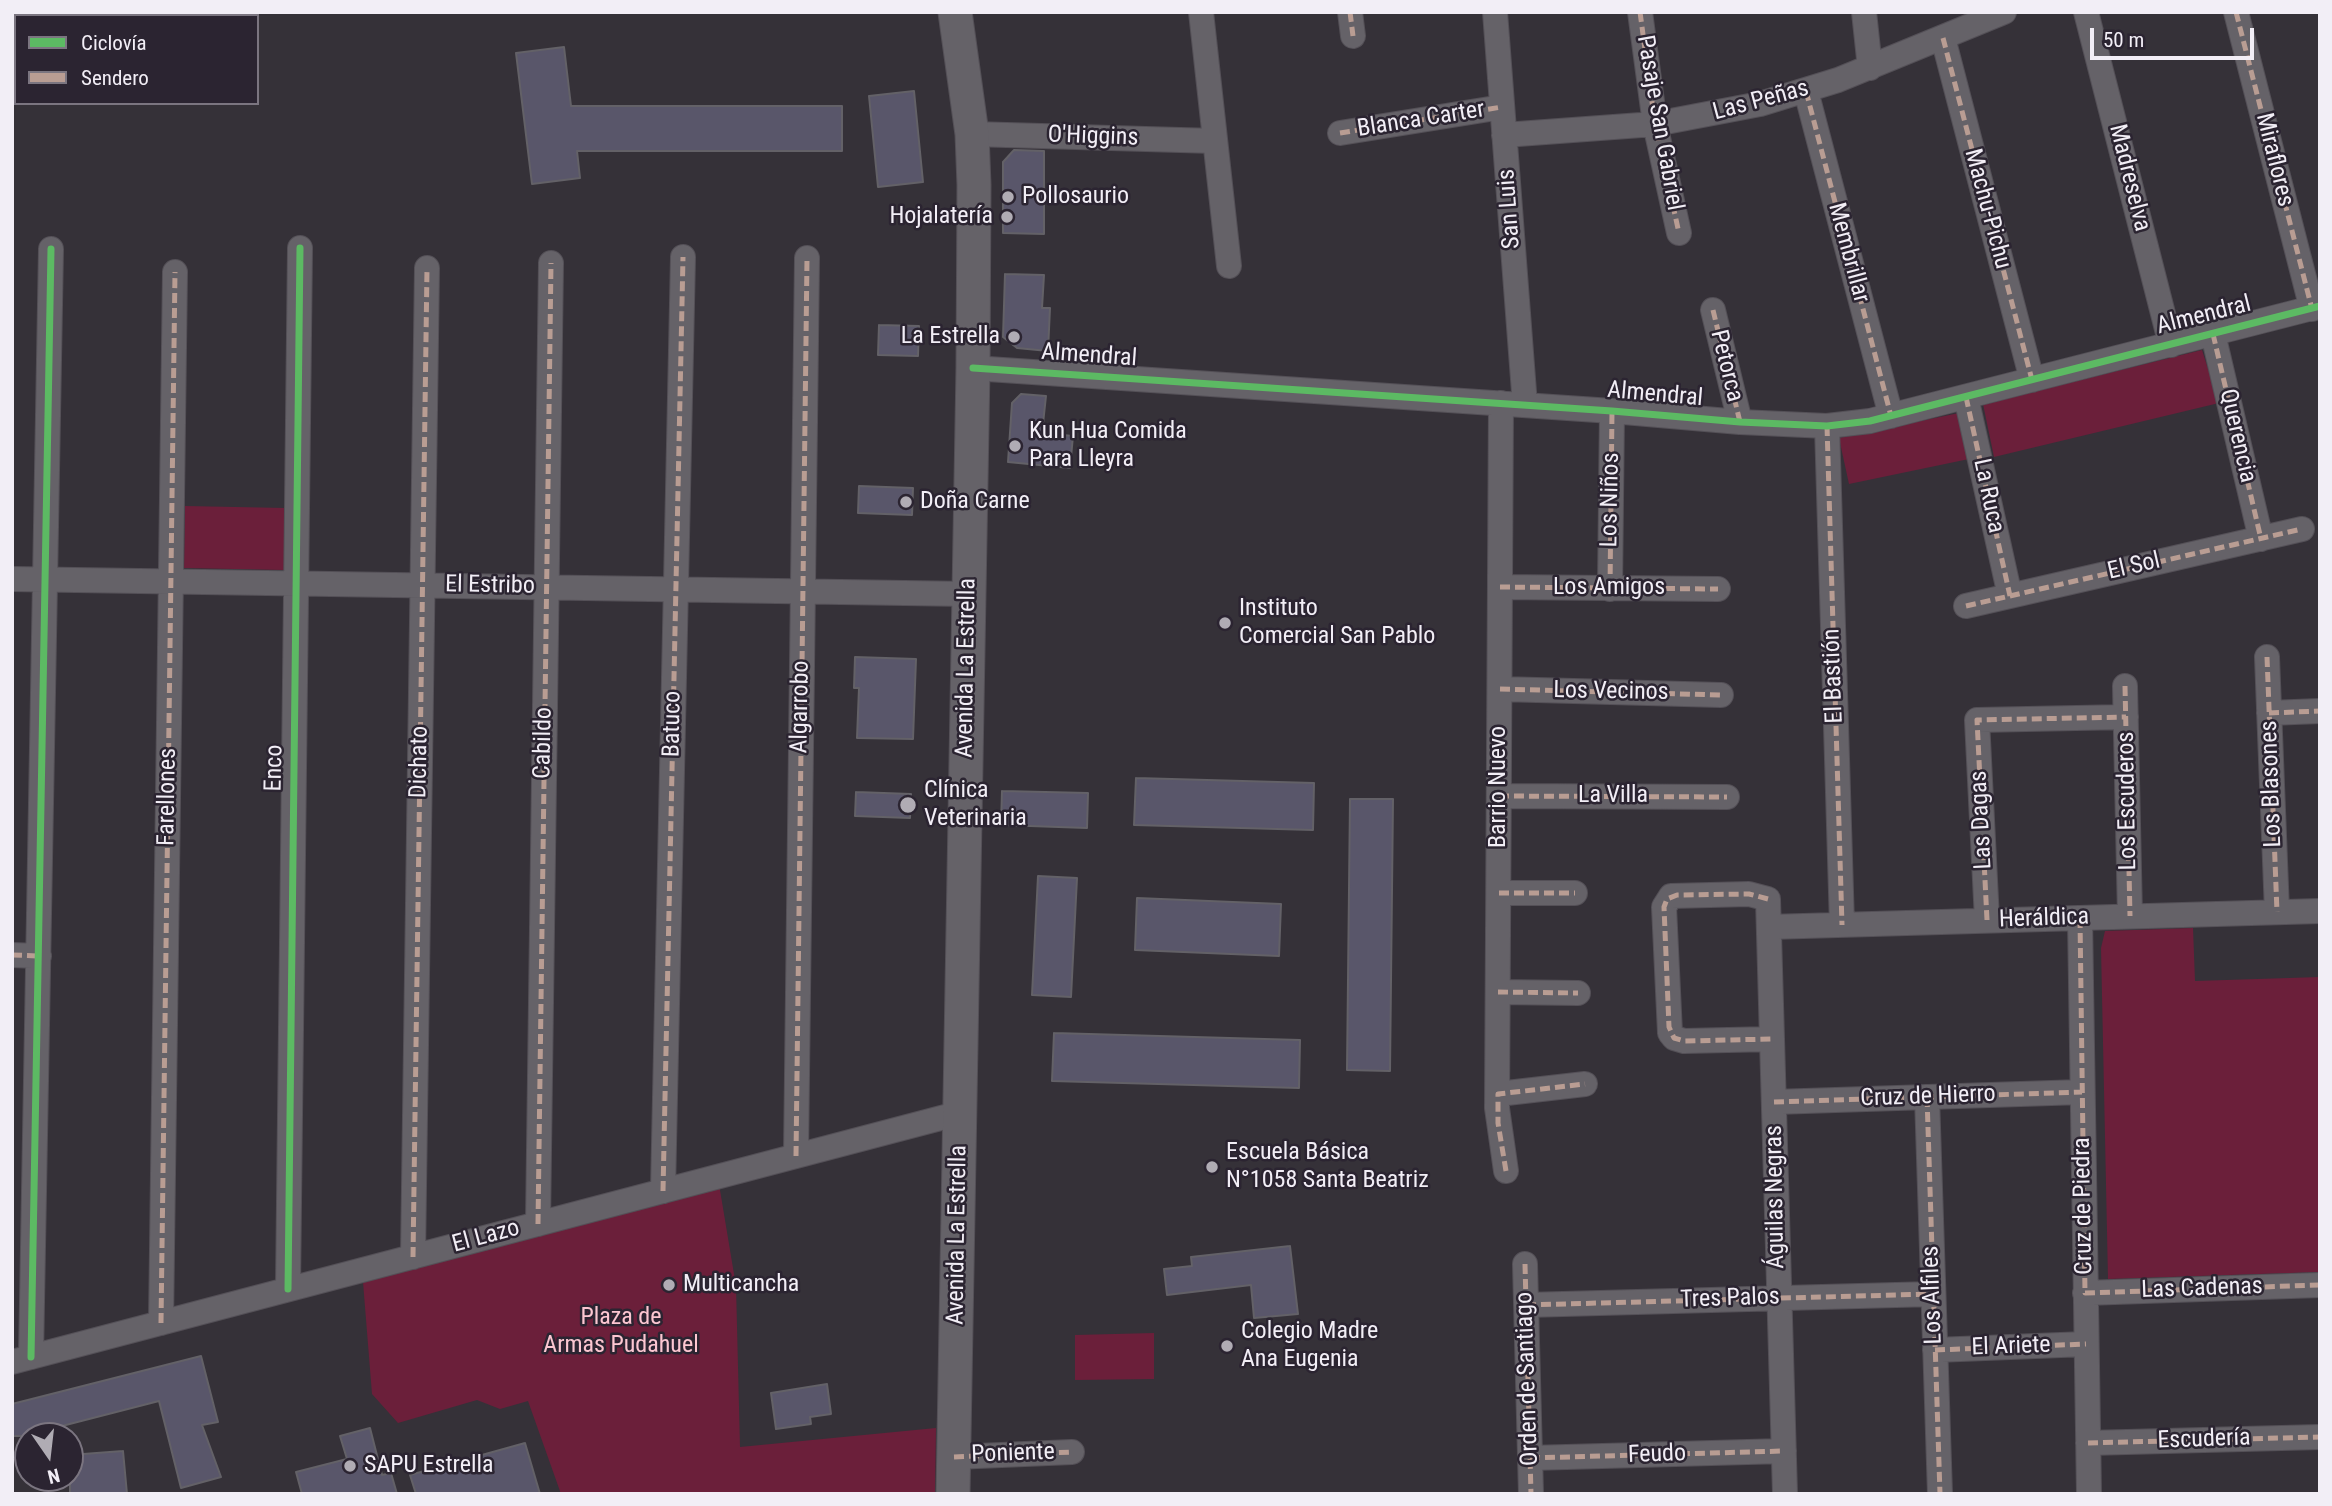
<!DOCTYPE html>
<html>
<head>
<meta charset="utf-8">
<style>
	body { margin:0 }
	#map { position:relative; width:2332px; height:1506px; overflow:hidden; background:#353138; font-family:"Roboto Condensed",sans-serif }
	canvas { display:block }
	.frame { position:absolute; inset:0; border:14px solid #f2eef6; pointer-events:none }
	.legend { position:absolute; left:14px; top:14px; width:245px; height:91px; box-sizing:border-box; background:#2b2431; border:2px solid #7b7580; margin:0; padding:9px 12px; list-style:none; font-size:21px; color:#f2eef6 }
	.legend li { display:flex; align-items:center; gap:14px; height:35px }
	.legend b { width:35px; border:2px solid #7b7580 }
	.north { position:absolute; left:14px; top:1422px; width:70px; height:70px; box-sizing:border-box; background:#2b2431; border:2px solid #7b7580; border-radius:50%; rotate:166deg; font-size:19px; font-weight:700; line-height:28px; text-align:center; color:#f2eef6 }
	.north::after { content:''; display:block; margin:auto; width:24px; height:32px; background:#b0acb4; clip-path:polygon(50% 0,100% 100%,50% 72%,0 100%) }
	.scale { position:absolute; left:2090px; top:28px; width:164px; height:32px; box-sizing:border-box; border:4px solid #f2eef6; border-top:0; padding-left:9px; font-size:21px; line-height:24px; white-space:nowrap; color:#f2eef6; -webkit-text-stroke:5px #2b2431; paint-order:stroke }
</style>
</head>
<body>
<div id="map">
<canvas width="2332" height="1506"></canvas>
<div class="frame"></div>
<ul class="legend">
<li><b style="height:9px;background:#5cba63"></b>Ciclovía</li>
<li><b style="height:9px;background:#b99d93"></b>Sendero</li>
</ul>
<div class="north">N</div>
<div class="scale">50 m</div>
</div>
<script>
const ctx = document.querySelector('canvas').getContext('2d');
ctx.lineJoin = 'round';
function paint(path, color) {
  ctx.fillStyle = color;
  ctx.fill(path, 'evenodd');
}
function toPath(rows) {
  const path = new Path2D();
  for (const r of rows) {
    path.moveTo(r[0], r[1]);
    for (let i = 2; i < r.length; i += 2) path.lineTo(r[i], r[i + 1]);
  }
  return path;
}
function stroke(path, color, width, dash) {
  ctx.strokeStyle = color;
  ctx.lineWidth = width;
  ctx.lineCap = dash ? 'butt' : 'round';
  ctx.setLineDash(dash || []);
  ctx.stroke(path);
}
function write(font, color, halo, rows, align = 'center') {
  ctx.font = font + ' "Roboto Condensed",sans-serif';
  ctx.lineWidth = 5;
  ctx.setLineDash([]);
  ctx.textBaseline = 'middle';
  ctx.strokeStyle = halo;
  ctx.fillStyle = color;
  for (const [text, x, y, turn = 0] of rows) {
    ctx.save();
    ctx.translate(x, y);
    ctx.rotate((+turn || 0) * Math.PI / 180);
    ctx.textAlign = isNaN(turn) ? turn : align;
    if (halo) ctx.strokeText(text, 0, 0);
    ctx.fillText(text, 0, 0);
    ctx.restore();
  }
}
paint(toPath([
	[2202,350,2219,403,1994,457,1983,404],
	[1959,413,1969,459,1849,484,1839,438],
	[185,506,286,508,284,570,184,568],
	[2193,928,2195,981,2320,977,2320,1272,2108,1279,2101,948,2105,931],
	[719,1184,736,1286,740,1447,936,1428,935,1494,561,1494,528,1401,500,1409,477,1400,398,1423,372,1394,363,1282],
	[1154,1333,1154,1379,1075,1380,1075,1335]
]), '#6b1f3a');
const building = toPath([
	[564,47,571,106,842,106,842,151,577,151,580,178,532,184,516,53,564,47],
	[914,91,923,182,878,187,869,96,914,91],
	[1014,150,1044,151,1044,234,1003,233,1003,162,1014,150],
	[1005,274,1044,275,1042,308,1050,308,1048,351,1017,348,1003,337,1005,274],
	[879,325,919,326,918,356,878,355,879,325],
	[1021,394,1046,396,1042,433,1073,436,1070,468,1008,462,1012,403,1021,394],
	[859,486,913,488,912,515,858,513,859,486],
	[855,657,916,659,913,739,857,738,859,688,854,688,855,657],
	[1136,778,1314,783,1313,830,1134,825,1136,778],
	[1002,791,1088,793,1087,828,1001,825,1002,791],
	[856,792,911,794,910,818,855,816,856,792],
	[1350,799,1393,799,1390,1071,1347,1070,1350,799],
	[1038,876,1077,878,1071,997,1032,995,1038,876],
	[1137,898,1281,904,1279,956,1135,950,1137,898],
	[1054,1033,1300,1040,1299,1088,1052,1081,1054,1033],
	[1290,1246,1298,1314,1254,1318,1251,1285,1167,1295,1164,1269,1192,1266,1191,1257,1290,1246],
	[201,1356,218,1422,202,1425,221,1477,181,1488,159,1401,23,1436,12,1436,12,1404,201,1356],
	[827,1384,831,1414,810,1417,811,1424,776,1429,771,1393,827,1384],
	[370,1428,382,1475,391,1473,397,1494,302,1494,296,1472,347,1459,340,1436,370,1428],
	[525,1443,540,1494,416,1494,410,1475,525,1443],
	[123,1451,127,1494,70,1494,70,1455,123,1451]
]);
paint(building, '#59566a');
stroke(building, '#636167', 2);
const minor = toPath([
	[1201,12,1229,266],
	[1350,12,1353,36],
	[1495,12,1525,405],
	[1640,12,1655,124,1679,233],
	[1864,12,1870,68],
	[2086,12,2171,345],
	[2236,12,2312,309],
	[1943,38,2032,380],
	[1806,91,1891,416],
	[1340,133,1502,107],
	[972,134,1215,141],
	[1504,135,1655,124,1760,104,1838,80,2004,12],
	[1713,310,1740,422],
	[2213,334,2261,539],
	[973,368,1612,411,1740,422,1827,426,1870,421,2320,306],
	[1966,397,2010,596],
	[1501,403,1497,1108,1506,1171],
	[1827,426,1842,925],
	[12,579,968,594],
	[1500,587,1718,589],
	[1610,589,1612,411],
	[1966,606,2302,529],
	[2267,657,2277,912],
	[2125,686,2130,916],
	[1500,689,1721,695],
	[2269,713,2320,711],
	[1499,796,1727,797],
	[1499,893,1575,893],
	[2080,918,2089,1494],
	[1987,920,1977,720,2126,717],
	[1769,927,2320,911],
	[12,955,39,956],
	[1498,992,1578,993],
	[1772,1039,1684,1041,1674,1038,1670,1033,1664,907,1671,896,1749,894,1768,899,1785,1494],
	[1498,1094,1585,1084],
	[1927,1097,1940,1494],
	[1774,1102,2082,1092],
	[796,1156,807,258],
	[663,1191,683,257],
	[538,1224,551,263],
	[413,1257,427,268],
	[1525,1264,1531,1494],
	[288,1289,300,248],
	[2085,1293,2320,1285],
	[1526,1305,1933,1294],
	[161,1323,175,272],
	[1935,1350,2086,1344],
	[31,1357,51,249],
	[12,1362,960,1113],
	[2088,1443,2320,1437],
	[954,1457,1072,1452],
	[1530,1458,1784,1451]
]);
const secondary = toPath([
	[953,1494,973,368,974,185,972,134,955,12]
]);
stroke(minor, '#545057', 26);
stroke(secondary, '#545057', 35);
stroke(minor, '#656268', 24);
stroke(secondary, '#656268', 33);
stroke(toPath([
	[1350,12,1353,36],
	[1640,12,1655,124,1679,233],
	[2236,12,2312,309],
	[1943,38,2032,380],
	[1806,91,1891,416],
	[1340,133,1502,107],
	[1713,310,1740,422],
	[2213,334,2261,539],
	[1966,397,2010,596],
	[1827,426,1842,925],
	[1500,587,1718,589],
	[1610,589,1612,411],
	[1966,606,2302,529],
	[2267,657,2277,912],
	[2125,686,2130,916],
	[1500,689,1721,695],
	[2269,713,2320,711],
	[1499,796,1727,797],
	[1499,893,1575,893],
	[1768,899,1749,894,1677,895,1667,899,1664,907,1669,1027,1674,1038,1684,1041,1772,1039],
	[2080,918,2085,1293,2320,1285],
	[1987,920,1977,720,2126,717],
	[12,955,39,956],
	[1498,992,1578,993],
	[1927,1097,1940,1494],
	[1774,1102,2082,1092],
	[796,1156,807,258],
	[1506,1171,1498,1123,1498,1094,1585,1084],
	[663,1191,683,257],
	[538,1224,551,263],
	[413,1257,427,268],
	[1525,1264,1531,1494],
	[1526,1305,1933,1294],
	[161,1323,175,272],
	[1935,1350,2086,1344],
	[2088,1443,2320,1437],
	[954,1457,1072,1452],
	[1530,1458,1784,1451]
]), '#b99d93', 5, [10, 5]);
stroke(toPath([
	[973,368,1612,411,1740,422,1827,426,1870,421,2320,306],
	[288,1289,300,248],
	[31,1357,51,249]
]), '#5cba63', 7);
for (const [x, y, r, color] of [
	[1008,197,7,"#b0acb4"],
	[1007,217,7,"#b0acb4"],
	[1014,337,7,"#b0acb4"],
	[1015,446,7,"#b0acb4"],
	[906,502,7,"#b0acb4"],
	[1225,623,7,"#b0acb4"],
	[908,805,9,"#b0acb4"],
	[1212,1167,7,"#b0acb4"],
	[669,1285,7,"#b0acb4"],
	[1227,1346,7,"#b0acb4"],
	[350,1466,7,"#b0acb4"]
]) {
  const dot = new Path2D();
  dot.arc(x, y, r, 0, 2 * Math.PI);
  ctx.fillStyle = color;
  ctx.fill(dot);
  stroke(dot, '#2b2431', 2.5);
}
write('24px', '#f2eef6', '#2b2431', [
	["Las Peñas",1761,101,-15],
	["Blanca Carter",1421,120,-9],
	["Pasaje San Gabriel",1659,123,80],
	["O'Higgins",1093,137,2],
	["Miraflores",2274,160,76],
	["Madreselva",2129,178,76],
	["San Luis",1510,209,-94],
	["Machu-Pichu",1987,209,75],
	["Membrillar",1848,253,75],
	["Almendral",2204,316,-14],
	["Almendral",1089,356,4],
	["Petorca",1726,366,76],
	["Almendral",1655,395,5],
	["Querencia",2237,436,77],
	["La Ruca",1988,496,78],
	["Los Niños",1611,500,-89],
	["El Sol",2134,567,-13],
	["El Estribo",490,586,1],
	["Los Amigos",1609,588],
	["Avenida La Estrella",967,668,-89],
	["El Bastión",1834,676,-92],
	["Los Vecinos",1611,692,1],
	["Algarrobo",801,707,-89],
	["Batuco",673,724,-89],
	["Cabildo",544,743,-89],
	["Dichato",420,762,-89],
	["Enco",275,768,-89],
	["Los Blasones",2272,784,-92],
	["Barrio Nuevo",1499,787,-90],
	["La Villa",1613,796],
	["Farellones",168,797,-89],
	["Los Escuderos",2128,801,-91],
	["Las Dagas",1982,820,-93],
	["Heráldica",2044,919,-2],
	["Cruz de Hierro",1928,1097,-2],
	["Águilas Negras",1776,1197,-91],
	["Cruz de Piedra",2084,1206,-91],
	["Avenida La Estrella",958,1235,-89],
	["El Lazo",486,1237,-15],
	["Las Cadenas",2202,1289,-2],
	["Los Alfiles",1933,1295,-92],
	["Tres Palos",1730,1299,-2],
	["El Ariete",2011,1347,-2],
	["Orden de Santiago",1528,1379,-92],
	["Escudería",2204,1440,-2],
	["Poniente",1013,1454,-2],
	["Feudo",1657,1455,-2]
]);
write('24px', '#f2eef6', '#2b2431', [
	["Pollosaurio",1022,197],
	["Hojalatería",993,217,"right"],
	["La Estrella",1000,337,"right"],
	["Kun Hua Comida",1029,432],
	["Para Lleyra",1029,460],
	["Doña Carne",920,502],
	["Instituto",1239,609],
	["Comercial San Pablo",1239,637],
	["Clínica",924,791],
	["Veterinaria",924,819],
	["Escuela Básica",1226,1153],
	["N°1058 Santa Beatriz",1226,1181],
	["Multicancha",683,1285],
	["Colegio Madre",1241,1332],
	["Ana Eugenia",1241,1360],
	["SAPU Estrella",364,1466]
], 'left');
write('24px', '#fcc6d1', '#2b2431', [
	["Plaza de",621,1318],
	["Armas Pudahuel",621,1346]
]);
</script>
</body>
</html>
